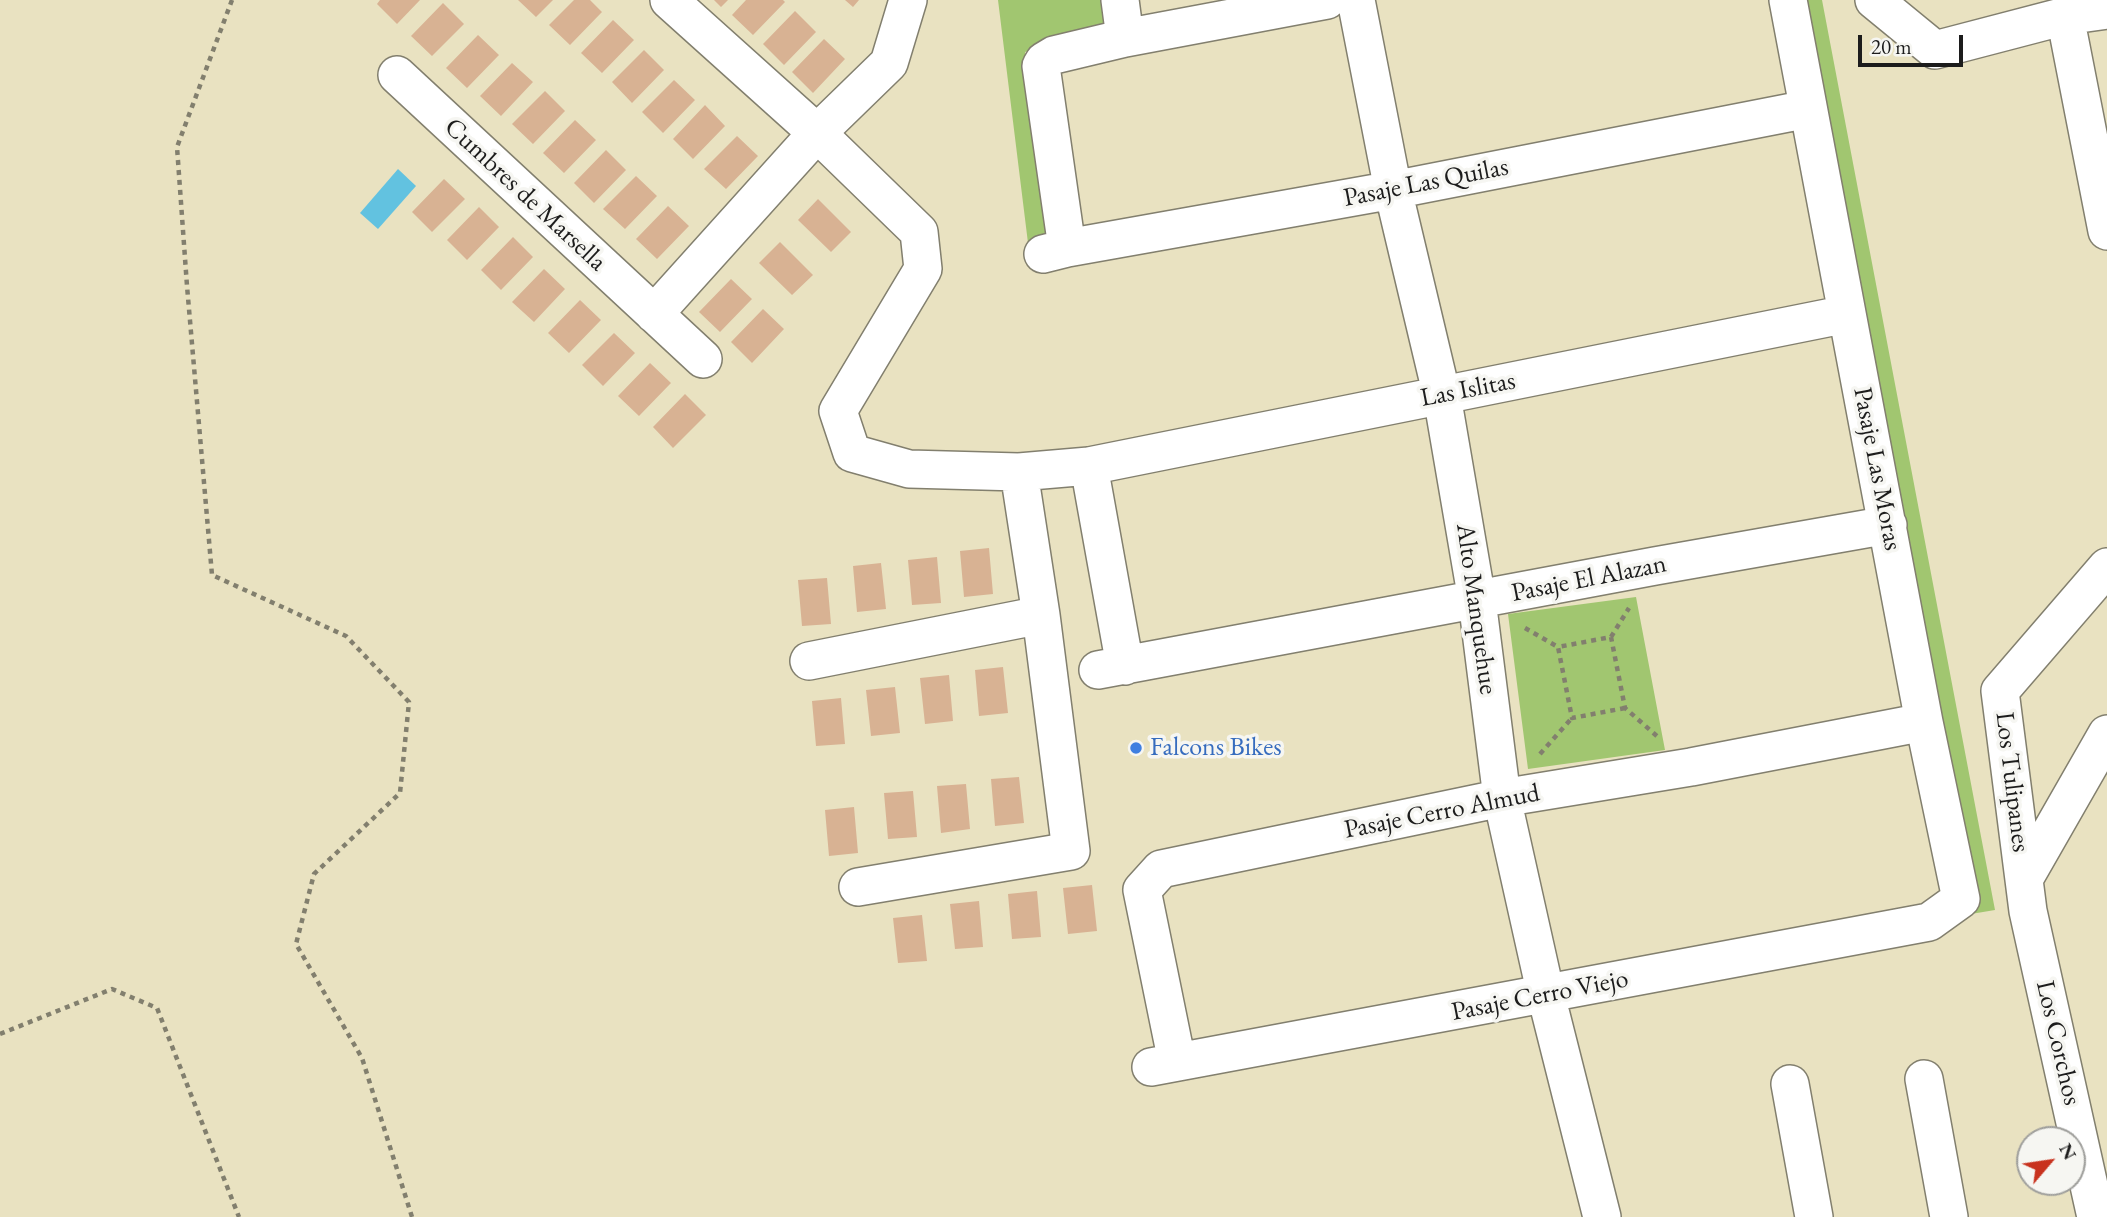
<!DOCTYPE html>
<html>
<head>
<meta charset="utf-8">
<style>
	body { margin:0 }
	#map { position:relative; width:2107px; height:1217px; overflow:hidden; background:#e9e2c1; font-family:"EB Garamond",serif }
	canvas { display:block }
	.north { position:absolute; left:2016px; top:1126px; width:70px; height:70px; box-sizing:border-box; background:#f6f6f2; border:2px solid #9f9f9c; border-radius:50%; rotate:61deg; font-size:19px; font-weight:700; line-height:28px; text-align:center; color:#1c1c1c }
	.north::after { content:''; display:block; margin:auto; width:24px; height:32px; background:#c8321e; clip-path:polygon(50% 0,100% 100%,50% 72%,0 100%) }
	.scale { position:absolute; left:1858px; top:35px; width:105px; height:32px; box-sizing:border-box; border:4px solid #1c1c1c; border-top:0; padding-left:9px; font-size:21px; line-height:24px; white-space:nowrap; color:#1c1c1c; -webkit-text-stroke:5px #f6f6f2; paint-order:stroke }
</style>
</head>
<body>
<div id="map">
<canvas width="2107" height="1217"></canvas>
<div class="north">N</div>
<div class="scale">20 m</div>
</div>
<script>
const ctx = document.querySelector('canvas').getContext('2d');
ctx.lineJoin = 'round';
function paint(path, color) {
  ctx.fillStyle = color;
  ctx.fill(path, 'evenodd');
}
function toPath(rows) {
  const path = new Path2D();
  for (const r of rows) {
    path.moveTo(r[0], r[1]);
    for (let i = 2; i < r.length; i += 2) path.lineTo(r[i], r[i + 1]);
  }
  return path;
}
function stroke(path, color, width, dash) {
  ctx.strokeStyle = color;
  ctx.lineWidth = width;
  ctx.lineCap = dash ? 'butt' : 'round';
  ctx.setLineDash(dash || []);
  ctx.stroke(path);
}
function write(font, color, halo, rows, align = 'center') {
  ctx.font = font + ' "EB Garamond",serif';
  ctx.lineWidth = 7;
  ctx.setLineDash([]);
  ctx.textBaseline = 'middle';
  ctx.strokeStyle = halo;
  ctx.fillStyle = color;
  for (const [text, x, y, turn = 0] of rows) {
    ctx.save();
    ctx.translate(x, y);
    ctx.rotate((+turn || 0) * Math.PI / 180);
    ctx.textAlign = isNaN(turn) ? turn : align;
    if (halo) ctx.strokeText(text, 0, 0);
    ctx.fillText(text, 0, 0);
    ctx.restore();
  }
}
paint(toPath([
	[998,0,1104,0,1110,27,1025,52,1052,241,1028,243],
	[1800,0,1822,0,1995,910,1971,914],
	[1636,597,1665,750,1528,769,1508,614]
]), '#a1c670');
paint(toPath([
	[398,169,416,186,378,229,360,213]
]), '#62c2e0');
paint(toPath([
	[380,0,420,0,397,24,377,4],
	[518,0,553,0,536,17],
	[574,0,590,0,602,12,570,45,549,25],
	[714,0,728,0,721,7],
	[746,0,783,0,785,2,753,35,732,15],
	[845,0,859,0,853,7],
	[443,3,464,24,432,56,411,36],
	[795,11,816,32,784,65,763,44],
	[613,20,634,40,602,73,581,53],
	[478,35,499,55,467,88,446,68],
	[824,39,845,59,813,93,792,72],
	[644,50,664,70,632,103,612,82],
	[512,63,533,82,501,116,480,96],
	[674,80,695,100,663,133,642,112],
	[545,91,565,111,533,144,512,124],
	[705,105,725,126,693,159,673,139],
	[575,120,596,140,564,173,543,153],
	[737,136,758,156,726,189,704,169],
	[606,150,626,170,594,203,574,183],
	[636,176,657,196,625,229,603,209],
	[444,179,465,199,432,232,412,212],
	[818,199,851,232,831,252,798,220],
	[668,206,689,226,657,259,636,239],
	[479,207,499,227,467,260,447,240],
	[513,237,533,257,501,290,481,270],
	[780,242,813,275,792,295,759,263],
	[544,269,565,289,534,322,512,302],
	[731,279,752,299,720,332,699,312],
	[580,300,601,320,569,353,548,333],
	[763,309,784,329,752,363,731,342],
	[614,333,635,353,603,386,582,365],
	[650,363,671,383,639,416,618,396],
	[685,394,706,415,673,448,653,427],
	[989,548,993,594,964,597,960,551],
	[937,557,941,603,912,605,908,560],
	[881,563,886,609,857,612,853,566],
	[827,578,831,624,802,626,798,580],
	[1003,667,1008,713,979,716,975,670],
	[949,675,953,721,925,724,920,678],
	[895,687,900,733,871,736,866,690],
	[841,698,845,744,816,746,812,701],
	[1019,777,1024,823,995,826,991,779],
	[966,784,970,829,941,833,937,786],
	[913,791,917,837,888,839,884,793],
	[854,807,858,853,829,856,825,810],
	[1092,885,1097,931,1068,934,1063,888],
	[1037,891,1041,937,1012,939,1008,894],
	[979,901,983,947,955,949,950,904],
	[922,915,927,961,898,963,893,918]
]), '#d8b293');
const minor = toPath([
	[669,0,817,133,919,232,923,269,838,411,852,453,909,469,1019,472,1089,466,1847,314],
	[1120,0,1125,38],
	[1356,0,1393,190,1442,396,1477,600,1502,798,1546,995,1602,1217],
	[1874,0,1935,50,2065,16,2107,10],
	[2065,16,2107,231],
	[397,75,703,359],
	[1067,248,1041,66,1044,61,1054,55,1125,38,1327,0],
	[1043,254,1067,248,1393,190,1808,109],
	[654,314,817,133,889,63,908,0],
	[1089,466,1125,666],
	[809,661,1041,615],
	[1098,670,1655,566,1888,525],
	[2024,879,2107,734],
	[858,887,1071,851,1041,615,1019,472],
	[1177,1062,1142,890,1161,869,1502,798,1691,767,1924,722],
	[1151,1067,1929,922,1961,899,1924,722,1788,0],
	[1924,1079,1949,1217],
	[1790,1084,1814,1217],
	[2096,1217,2028,911,2000,691,2107,567]
]);
stroke(minor, '#827f6e', 40);
stroke(toPath([
	[232,0,177,147,187,286,212,575,346,636,409,702,400,793,314,874,296,944,362,1058,412,1217],
	[1525,628,1558,647],
	[1611,637,1629,608],
	[1625,708,1572,718,1558,647,1611,637,1625,708,1658,737],
	[1540,754,1572,718],
	[0,1034,112,989,157,1008,239,1217]
]), '#827f6e', 4.5, [5, 5]);
stroke(minor, '#fff', 37);
for (const [x, y, r, color] of [
	[1136,748,7,"#3f7fe0"]
]) {
  const dot = new Path2D();
  dot.arc(x, y, r, 0, 2 * Math.PI);
  ctx.fillStyle = color;
  ctx.fill(dot);
  stroke(dot, '#f6f6f2', 2.5);
}
write('26px', '#1c1c1c', '#f6f6f2', [
	["Pasaje Las Quilas",1426,183,-11],
	["Cumbres de Marsella",525,195,43],
	["Las Islitas",1468,390,-11],
	["Pasaje Las Moras",1877,469,79],
	["Pasaje El Alazan",1589,579,-11],
	["Alto Manquehue",1476,609,82],
	["Los Tulipanes",2012,782,83],
	["Pasaje Cerro Almud",1442,812,-11],
	["Pasaje Cerro Viejo",1540,996,-11],
	["Los Corchos",2058,1043,77]
]);
write('26px', '#366cbe', '#f6f6f2', [
	["Falcons Bikes",1150,748]
], 'left');
</script>
</body>
</html>
